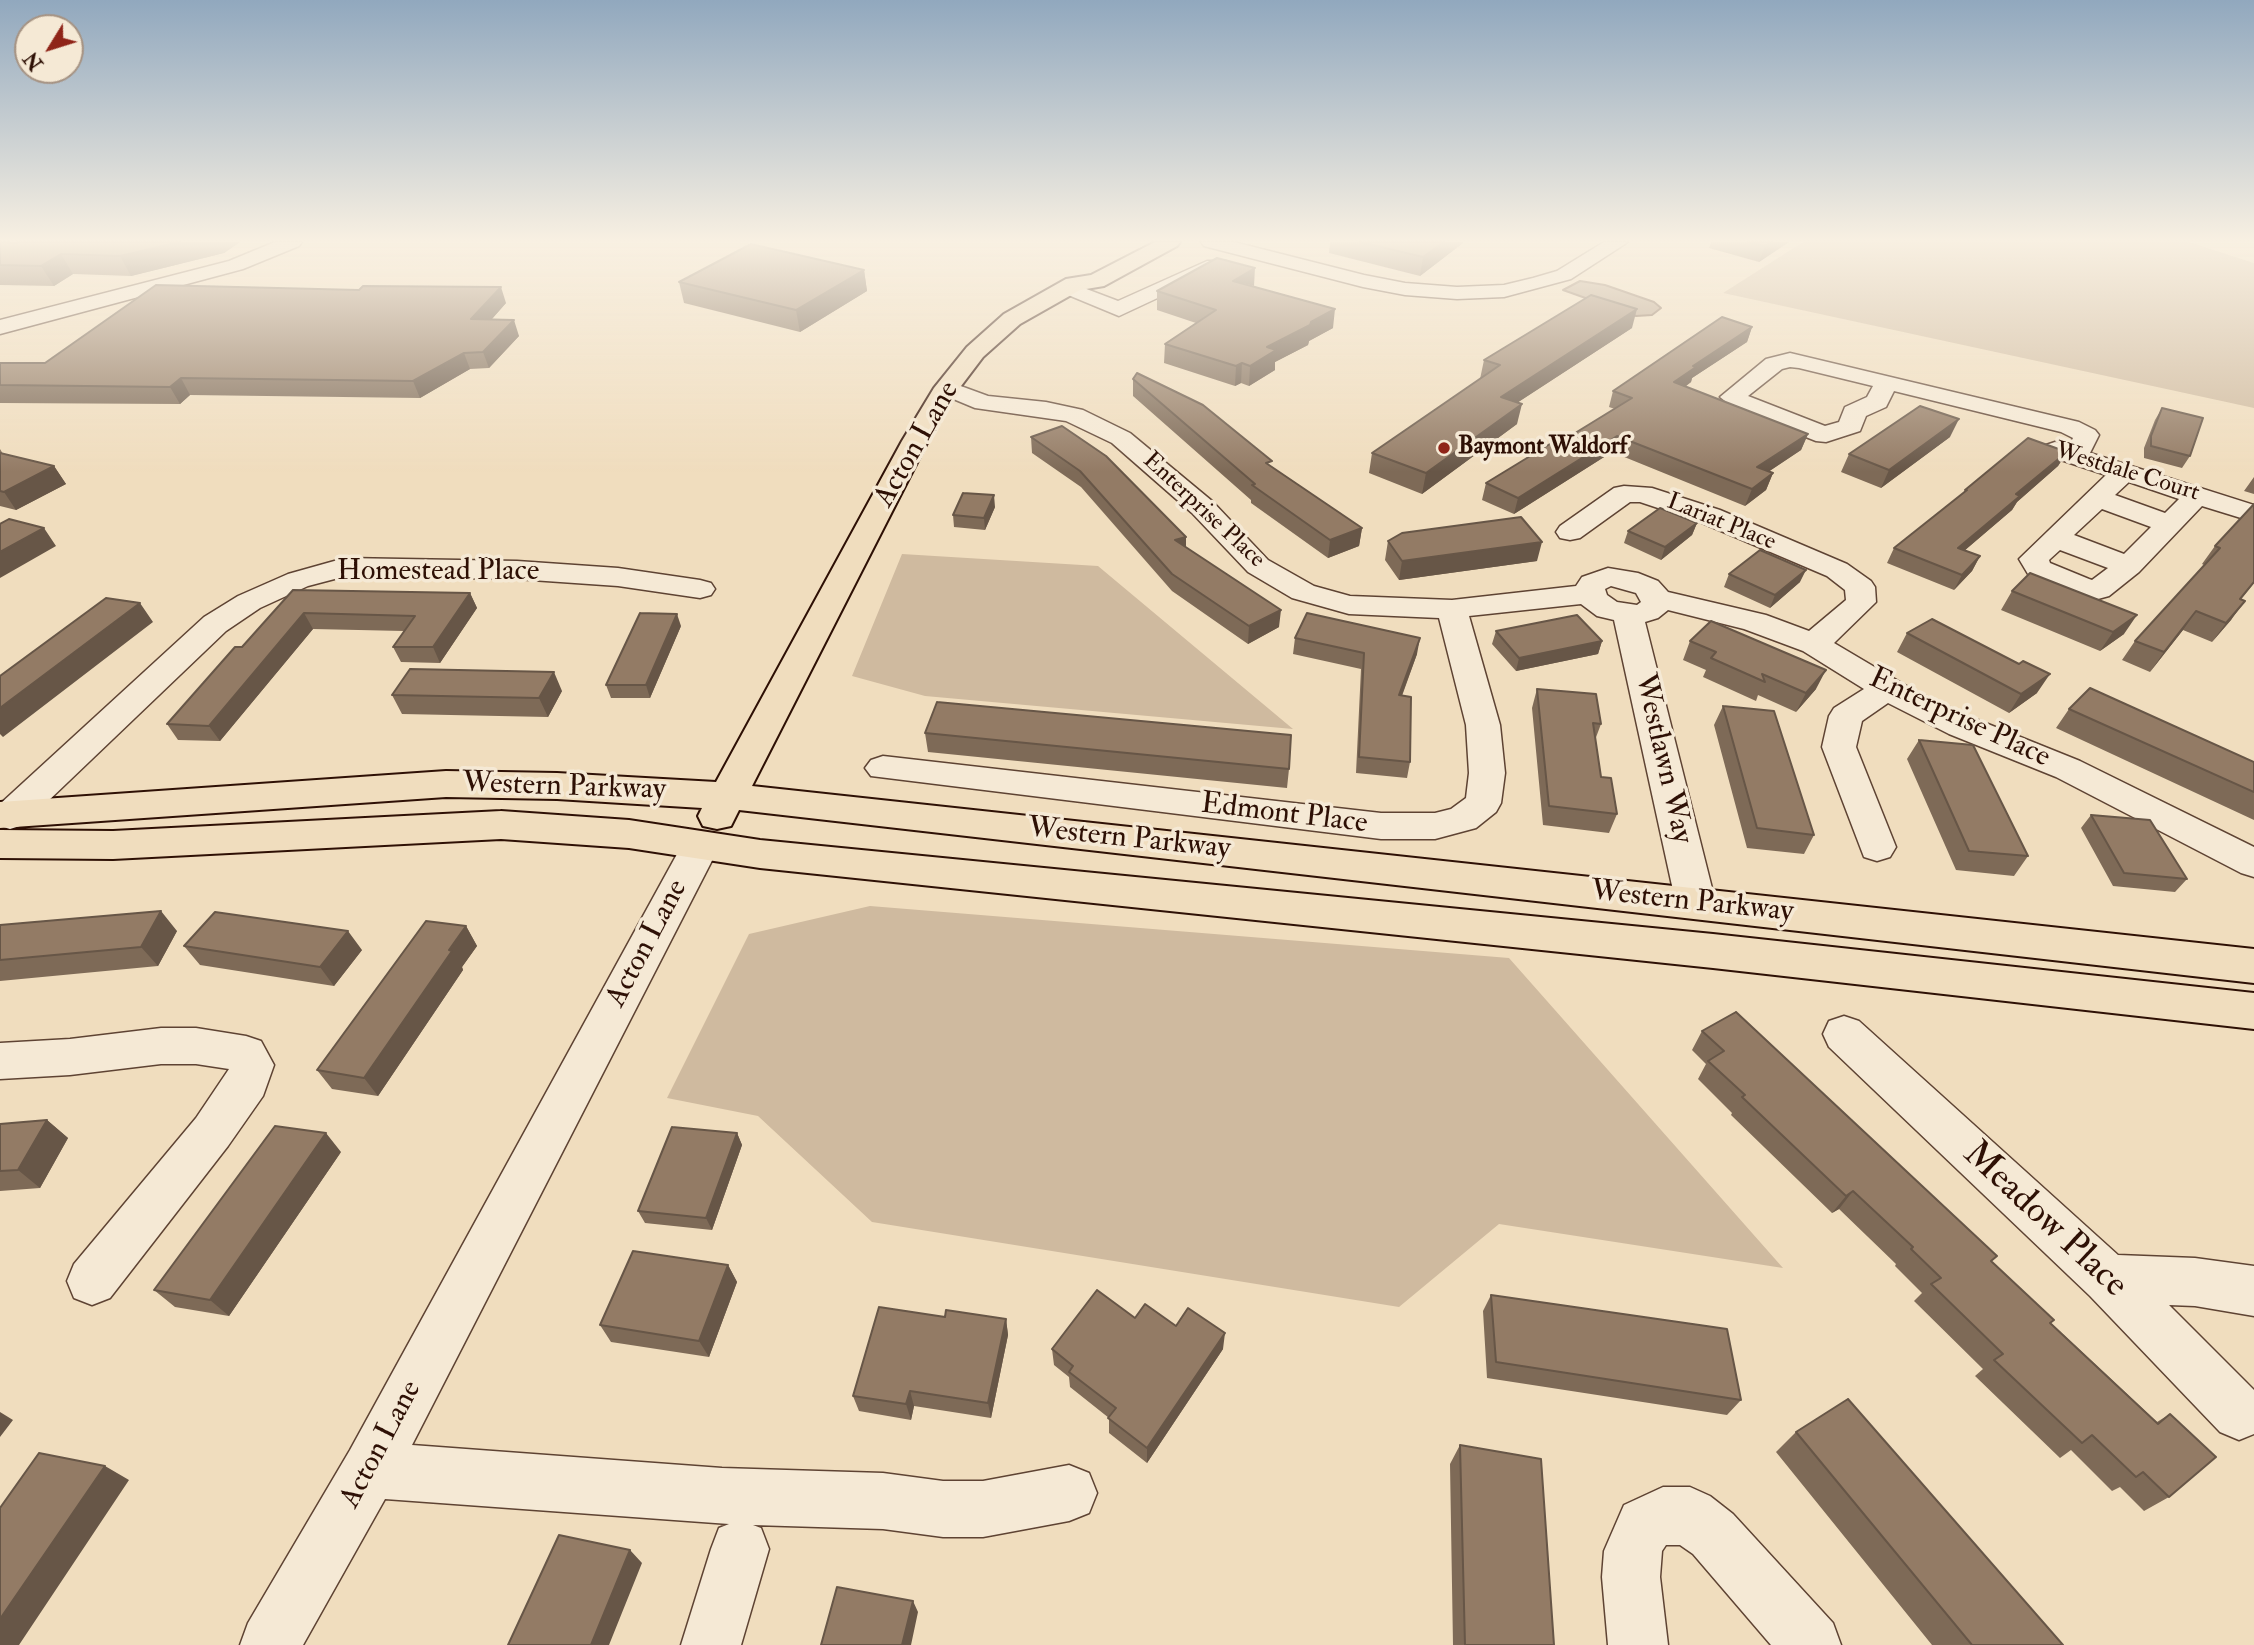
<!DOCTYPE html>
<html>
<head>
<meta charset="utf-8">
<style>
	body { margin:0 }
	#map { position:relative; width:2254px; height:1645px; overflow:hidden; background:#f0ddbe; font-family:"IM FELL Double Pica",serif }
	canvas { display:block }
	.north { position:absolute; left:14px; top:14px; width:70px; height:70px; box-sizing:border-box; background:#f5e9d5; border:2px solid #a59282; border-radius:50%; rotate:232deg; font-size:19px; font-weight:700; line-height:28px; text-align:center; color:#2e1005 }
	.north::after { content:''; display:block; margin:auto; width:24px; height:32px; background:#8f2418; clip-path:polygon(50% 0,100% 100%,50% 72%,0 100%) }
</style>
</head>
<body>
<div id="map">
<canvas width="2254" height="1645"></canvas>
<div class="north">N</div>
</div>
<script>
const ctx = document.querySelector('canvas').getContext('2d');
ctx.lineJoin = 'round';
function paint(path, color) {
  ctx.fillStyle = color;
  ctx.fill(path, 'evenodd');
}
function toPath(rows) {
  const path = new Path2D();
  for (const r of rows) {
    path.moveTo(r[0], r[1]);
    for (let i = 2; i < r.length; i += 2) path.lineTo(r[i], r[i + 1]);
  }
  return path;
}
function stroke(path, color, width, dash) {
  ctx.strokeStyle = color;
  ctx.lineWidth = width;
  ctx.lineCap = dash ? 'butt' : 'round';
  ctx.setLineDash(dash || []);
  ctx.stroke(path);
}
function write(font, color, halo, rows, align = 'center') {
  ctx.font = font + ' "IM FELL Double Pica",serif';
  ctx.lineWidth = 7;
  ctx.setLineDash([]);
  ctx.textBaseline = 'middle';
  ctx.strokeStyle = halo;
  ctx.fillStyle = color;
  for (const [text, x, y, turn = 0] of rows) {
    ctx.save();
    ctx.translate(x, y);
    ctx.rotate((+turn || 0) * Math.PI / 180);
    ctx.textAlign = isNaN(turn) ? turn : align;
    if (halo) ctx.strokeText(text, 0, 0);
    ctx.fillText(text, 0, 0);
    ctx.restore();
  }
}
paint(toPath([
	[1803,242,2189,242,2254,263,2254,408,1723,293],
	[902,554,1098,566,1293,729,925,696,852,676],
	[870,906,1509,958,1783,1268,1499,1224,1399,1307,872,1222,758,1116,667,1098,749,934]
]), '#cfba9f');
const water = toPath([
	[1580,281,1605,285,1654,302,1661,308,1652,315,1636,316,1563,290,1580,281]
]);
paint(water, '#ae977f');
stroke(water, '#7b614e', 2);
const minor = toPath([
	[275,242,302,242,299,246,243,269,0,334,0,320,229,261,275,242],
	[1201,242,1234,242,1364,275,1405,283,1457,287,1504,285,1533,278,1557,271,1604,242,1628,242,1571,279,1504,297,1457,299,1405,295,1363,287,1204,246,1201,242],
	[1207,261,1225,261,1232,263,1235,267,1232,271,1225,273,1211,273,1119,316,1061,292,1057,288,1061,284,1068,282,1118,301,1207,261],
	[1790,353,2079,422,2095,430,2099,435,2090,453,2254,505,2254,522,2202,506,2139,572,2109,596,2098,599,2070,593,2028,574,2019,559,2106,475,2046,455,2042,450,2046,445,2055,442,2069,446,2073,438,2061,432,1894,391,1886,407,1866,416,1860,431,1826,442,1816,441,1735,409,1720,397,1766,359,1790,353],
	[1790,367,1799,368,1873,386,1867,397,1845,407,1839,422,1825,426,1748,396,1782,369,1790,367],
	[2129,482,2179,499,2165,513,2115,495,2129,482],
	[2102,509,2151,527,2124,554,2074,535,2102,509],
	[2060,550,2108,568,2092,580,2089,579,2050,563,2049,560,2060,550],
	[947,381,988,396,1046,402,1083,410,1130,433,1212,501,1268,560,1314,586,1350,596,1452,600,1576,586,1582,577,1608,568,1638,573,1658,581,1668,592,1766,615,1809,631,1846,600,1845,590,1827,576,1700,522,1640,502,1630,502,1580,538,1570,540,1560,538,1556,532,1560,526,1614,488,1624,486,1652,488,1720,510,1847,564,1871,581,1875,587,1876,602,1834,643,1915,691,1973,718,2080,761,2254,847,2254,877,2241,873,2056,777,1949,734,1888,703,1862,721,1856,747,1896,847,1890,857,1877,861,1864,857,1822,747,1829,716,1834,708,1864,689,1803,651,1744,629,1668,610,1658,618,1645,622,1716,904,1710,914,1696,919,1682,914,1676,904,1614,620,1597,616,1581,604,1469,616,1500,725,1505,773,1501,803,1496,812,1476,828,1435,839,1381,839,871,776,865,768,871,760,883,756,1381,813,1435,813,1451,809,1466,798,1469,773,1466,725,1439,618,1349,614,1292,598,1248,572,1192,513,1112,443,1066,421,975,408,939,393,935,388,939,383,947,381],
	[1611,586,1636,593,1641,602,1637,605,1617,602,1607,595,1605,589,1611,586],
	[345,558,517,561,618,568,700,580,711,583,715,589,711,595,700,598,618,586,517,579,346,576,308,586,260,608,226,631,23,825,10,829,0,826,0,804,204,617,238,596,288,574,345,558],
	[701,832,714,835,720,845,412,1445,722,1468,883,1473,943,1481,983,1481,1069,1465,1089,1473,1097,1493,1089,1513,1069,1521,983,1537,943,1537,883,1529,753,1525,761,1528,769,1549,741,1645,681,1645,711,1549,719,1528,729,1524,385,1499,303,1645,240,1645,248,1623,350,1450,682,845,688,835,701,832],
	[1844,1016,1859,1021,2118,1255,2195,1258,2254,1266,2254,1316,2195,1306,2169,1305,2254,1390,2254,1434,2239,1440,2220,1432,2090,1296,1829,1047,1823,1034,1829,1021,1844,1016],
	[161,1028,196,1028,246,1036,261,1041,274,1065,263,1096,228,1146,110,1298,92,1305,74,1298,67,1281,74,1264,196,1118,229,1069,196,1064,161,1064,70,1075,0,1079,0,1043,70,1039,161,1028],
	[1663,1487,1690,1487,1710,1496,1733,1514,1833,1623,1841,1645,1771,1645,1693,1554,1680,1545,1666,1545,1662,1551,1660,1577,1668,1645,1608,1645,1602,1577,1604,1551,1624,1505,1663,1487]
]);
const major = toPath([
	[1155,242,1180,242,1177,246,1104,286,1080,290,1020,324,983,357,958,390,928,441,752,786,2254,949,2254,983,739,810,731,826,717,829,703,826,698,816,702,808,557,799,446,797,0,828,0,802,446,771,557,773,716,782,902,441,934,388,967,347,1004,314,1066,279,1091,275,1155,242],
	[501,811,629,820,760,840,1713,934,2254,993,2254,1029,1713,968,760,868,629,848,501,839,113,859,0,858,0,830,113,831,501,811]
]);
stroke(minor, '#5e4333', 3);
stroke(major, '#2e1005', 4);
paint(minor, '#f5e9d5');
paint(major, '#f0ddbe');
paint(toPath([
	[0,242,17,243,18,242,240,242,224,253,131,276,73,274,54,286,0,285],
	[1330,242,1463,242,1463,243,1420,276,1329,253],
	[1711,242,1789,242,1759,262,1709,248],
	[864,270,867,291,800,332,684,303,679,282],
	[1254,286,1333,328,1309,341,1308,345,1275,362,1275,370,1249,386,1241,383,1235,386,1164,363,1165,344,1196,323,1157,310,1157,291],
	[506,303,491,320,519,336,489,368,470,369,420,398,190,395,180,404,0,403,0,363,45,363],
	[1752,327,1747,342,1692,378,1691,382,1685,387,1808,434,1801,450,1768,472,1773,473,1766,490,1745,506,1612,452,1514,514,1482,500,1486,483,1567,438,1615,409,1609,407,1613,391],
	[1632,328,1518,402,1517,424,1422,494,1369,473,1372,453,1480,379,1484,360],
	[1133,379,1271,466,1362,528,1359,546,1328,558,1251,503,1251,500,1133,396],
	[2162,408,2190,456,2182,468,2144,458,2144,448,2155,420],
	[1031,437,1186,537,1186,547,1279,627,1248,644,1172,591,1081,487,1032,453],
	[1950,437,1881,488,1841,472,1849,454],
	[0,449,3,454,54,466,66,484,16,510,0,506],
	[2067,452,2058,466,2017,502,2012,510,1965,550,1980,556,1972,571,1954,590,1887,563,1894,548,1962,495,1965,490],
	[2254,477,2254,494,2244,491],
	[2254,504,2254,583,2241,599,2231,620,2212,642,2183,630,2150,672,2122,660,2135,641,2204,565,2202,564,2215,546],
	[995,507,985,530,954,527,953,515],
	[1697,523,1692,535,1661,560,1624,543,1628,531],
	[1388,541,1537,561,1399,580,1385,560],
	[1729,574,1800,582,1770,608,1724,587],
	[293,590,470,593,477,608,440,663,401,662,393,647,404,631,313,629,220,741,178,740,167,724,242,647],
	[2012,591,2124,634,2100,651,2001,610],
	[681,626,650,698,611,698,606,685],
	[1496,631,1602,641,1598,654,1516,671,1492,644],
	[1907,633,2037,693,2009,713,1897,652],
	[1295,638,1417,654,1402,696,1410,762,1407,778,1356,773,1361,669,1293,654],
	[1690,641,1816,689,1796,712,1758,695,1756,701,1703,677,1706,670,1683,660],
	[1537,689,1601,724,1595,740,1601,777,1617,814,1609,833,1543,825,1532,708],
	[562,691,548,717,402,714,392,695],
	[1723,706,1814,835,1804,854,1747,848,1714,725],
	[2069,709,2254,762,2254,820,2056,728],
	[925,733,1289,769,1287,788,928,752],
	[1919,740,2028,856,2014,876,1956,870,1907,759],
	[2091,815,2187,879,2175,892,2113,886,2081,828],
	[0,925,177,931,158,966,0,981],
	[466,926,477,946,462,967,463,970,378,1096,332,1089,317,1070],
	[184,946,362,950,334,986,200,965],
	[1702,1031,1991,1262,2051,1323,2157,1422,2170,1414,2169,1497,2144,1511,2120,1487,2112,1491,2071,1450,2060,1458,1975,1376,1983,1369,1914,1301,1922,1293,1895,1266,1896,1264,1839,1209,1832,1213,1731,1115,1732,1113,1698,1079,1706,1064,1692,1050],
	[47,1120,68,1138,40,1188,0,1191,0,1124],
	[737,1133,742,1145,712,1230,645,1223,638,1211],
	[341,1152,229,1316,175,1307,154,1290],
	[728,1265,737,1282,709,1357,611,1342,600,1325],
	[1491,1295,1741,1400,1727,1415,1487,1378,1483,1311],
	[945,1317,1006,1319,1008,1335,991,1418,914,1406,911,1420,859,1411,853,1396],
	[1135,1318,1176,1326,1223,1349,1147,1463,1109,1433,1109,1418,1070,1387,1069,1377,1054,1365,1052,1349],
	[1796,1432,2063,1645,1932,1645,1776,1452],
	[1460,1445,1554,1645,1453,1645,1450,1464]
]), '#7e6a57');
paint(toPath([
	[180,242,240,242,224,253,131,276,120,256],
	[1444,242,1463,242,1463,243,1420,276,1423,257],
	[1772,242,1789,242,1759,262,1765,246],
	[61,254,73,274,54,286,41,266],
	[1255,268,1254,286,1233,281],
	[864,270,867,291,800,332,796,310],
	[501,287,506,303,477,336,471,319],
	[1335,309,1333,328,1309,341,1308,345,1275,362,1275,370,1249,386,1250,366,1267,347],
	[1637,309,1632,328,1497,416,1501,397],
	[514,320,519,336,489,368,483,352],
	[1752,327,1747,342,1692,378,1691,382,1669,398,1674,382,1693,366],
	[464,353,470,369,420,398,413,381],
	[1242,363,1241,383,1235,386,1236,366],
	[181,378,190,395,180,404,170,387],
	[1522,404,1517,424,1422,494,1426,473],
	[1959,419,1950,437,1881,488,1889,470],
	[1808,434,1801,450,1750,484,1757,467],
	[1617,436,1612,452,1514,514,1518,498],
	[2067,452,2058,466,2017,502,2012,510,1950,563,1958,548,2016,494],
	[54,466,66,484,16,510,4,492],
	[1773,473,1766,490,1745,506,1752,489],
	[994,495,995,507,985,530,984,518],
	[1697,523,1692,535,1661,560,1665,547],
	[44,528,56,546,0,578,0,552],
	[1362,528,1359,546,1328,558,1330,540],
	[1186,537,1186,554,1175,540],
	[1542,542,1537,561,1399,580,1402,561],
	[1980,556,1972,571,1954,590,1962,575],
	[1806,570,1800,582,1770,608,1775,595],
	[470,593,477,608,440,663,433,647],
	[2245,601,2231,620,2212,642,2226,623],
	[140,603,153,622,3,737,0,734,0,708],
	[1281,610,1279,627,1248,644,1249,626],
	[2196,611,2183,630,2150,672,2164,652],
	[304,613,313,629,220,741,209,726],
	[677,614,681,626,650,698,646,685],
	[2137,615,2124,634,2100,651,2113,632],
	[1420,638,1417,654,1396,711,1399,695],
	[1602,641,1598,654,1516,671,1519,658],
	[1826,670,1816,689,1796,712,1806,693],
	[554,672,562,691,548,717,539,698],
	[2050,674,2037,693,2009,713,2021,694],
	[161,911,177,931,158,966,141,947],
	[466,926,477,946,462,967,463,970,378,1096,364,1078],
	[348,931,362,950,334,986,320,967],
	[47,1120,68,1138,40,1188,18,1170],
	[326,1133,341,1152,229,1316,210,1300],
	[737,1133,742,1145,712,1230,706,1218],
	[1853,1191,1839,1209,1832,1213,1846,1196],
	[728,1265,737,1282,709,1357,699,1341],
	[1006,1319,1008,1335,991,1418,988,1403],
	[1225,1333,1223,1349,1147,1463,1147,1448],
	[910,1391,914,1406,911,1420,906,1404],
	[0,1412,13,1420,0,1437],
	[105,1466,129,1480,19,1645,0,1645,0,1619],
	[630,1550,642,1563,609,1645,591,1645],
	[913,1601,918,1612,911,1645,902,1645]
]), '#675647');
const building = toPath([
	[0,242,17,243,18,242,180,242,120,256,61,254,41,266,0,265,0,242],
	[1360,242,1444,242,1423,257,1360,242],
	[1748,242,1772,242,1765,246,1748,242],
	[751,244,864,270,796,310,679,282,751,244],
	[1217,258,1255,268,1233,281,1335,309,1311,322,1310,325,1267,347,1276,350,1250,366,1242,363,1236,366,1165,344,1216,310,1157,291,1217,258],
	[156,285,359,290,363,286,501,287,471,319,514,320,483,352,464,353,413,381,181,378,170,387,0,385,0,363,45,363,156,285],
	[1591,295,1637,309,1501,397,1522,404,1426,473,1372,453,1500,365,1484,360,1591,295],
	[1722,317,1752,327,1693,366,1696,367,1674,382,1808,434,1757,467,1773,473,1752,489,1617,436,1518,498,1486,483,1563,436,1567,438,1632,398,1613,391,1722,317],
	[1137,373,1203,405,1272,461,1266,463,1362,528,1330,540,1252,485,1255,484,1133,379,1137,373],
	[1920,406,1959,419,1889,470,1849,454,1920,406],
	[2162,408,2203,418,2190,456,2151,446,2151,436,2162,408],
	[1062,426,1106,456,1186,537,1175,540,1281,610,1249,626,1172,574,1080,471,1031,437,1062,426],
	[2028,438,2067,452,2016,494,2020,496,1958,548,1980,556,1962,575,1894,548,1967,490,1965,490,2028,438],
	[0,453,54,466,4,492,0,491,0,453],
	[963,493,994,495,984,518,953,515,963,493],
	[2254,504,2254,582,2240,599,2245,601,2226,623,2196,611,2164,652,2135,641,2220,548,2215,546,2254,504],
	[1660,508,1697,523,1665,547,1628,531,1660,508],
	[1521,517,1542,542,1402,561,1388,541,1402,533,1521,517],
	[9,519,44,528,0,552,0,524,9,519],
	[1760,550,1806,570,1775,595,1729,574,1760,550],
	[2030,573,2137,615,2113,632,2012,591,2030,573],
	[293,590,470,593,433,647,393,647,415,616,304,613,209,726,167,724,235,647,242,647,293,590],
	[106,598,140,603,0,708,0,676,106,598],
	[640,613,677,614,646,685,606,685,640,613],
	[1307,613,1420,638,1399,695,1411,697,1410,762,1359,757,1364,653,1295,638,1307,613],
	[1577,615,1602,641,1519,658,1496,631,1577,615],
	[1932,619,2019,664,2023,661,2050,674,2021,694,1907,633,1932,619],
	[1711,621,1826,670,1806,693,1762,674,1765,682,1711,658,1716,652,1690,641,1711,621],
	[410,669,554,672,539,698,392,695,410,669],
	[2090,688,2254,762,2254,792,2069,709,2090,688],
	[1537,689,1596,694,1601,724,1593,723,1601,777,1611,778,1617,814,1549,806,1537,689],
	[937,702,1291,735,1289,769,925,733,937,702],
	[1723,706,1774,711,1814,835,1757,828,1723,706],
	[1919,740,1973,745,2028,856,1969,851,1919,740],
	[2091,815,2150,820,2187,879,2124,873,2091,815],
	[161,911,141,947,0,960,0,925,161,911],
	[215,912,348,931,320,967,184,946,215,912],
	[426,921,466,926,449,950,452,951,364,1078,317,1070,426,921],
	[1736,1012,1997,1256,1991,1261,2054,1320,2050,1323,2158,1424,2170,1414,2216,1457,2169,1497,2143,1472,2136,1477,2092,1435,2082,1443,1994,1360,2003,1354,1931,1284,1941,1278,1911,1249,1913,1247,1853,1191,1846,1196,1742,1097,1745,1095,1708,1061,1724,1051,1702,1031,1736,1012],
	[47,1120,18,1170,0,1171,0,1124,47,1120],
	[275,1126,326,1133,210,1300,154,1290,275,1126],
	[672,1127,737,1133,706,1218,638,1211,672,1127],
	[633,1251,728,1265,699,1341,600,1325,633,1251],
	[1097,1290,1135,1318,1145,1304,1176,1326,1188,1308,1225,1333,1147,1448,1108,1418,1116,1408,1069,1372,1073,1366,1052,1349,1097,1290],
	[1491,1295,1727,1329,1741,1400,1496,1362,1491,1295],
	[879,1307,945,1317,946,1310,1006,1319,988,1403,910,1391,906,1404,853,1396,879,1307],
	[1848,1399,2063,1645,1972,1645,1796,1432,1848,1399],
	[1460,1445,1541,1459,1554,1645,1465,1645,1460,1445],
	[39,1453,105,1466,0,1619,0,1508,39,1453],
	[559,1535,630,1550,591,1645,508,1645,559,1535],
	[837,1587,913,1601,902,1645,821,1645,837,1587]
]);
paint(building, '#937b65');
stroke(building, '#675647', 2);
const sky = ctx.createLinearGradient(0, 0, 0, 472);
sky.addColorStop(0, '#91a8be');
sky.addColorStop(0.51, '#f8f0e2');
sky.addColorStop(1, '#f8f0e200');
ctx.fillStyle = sky;
ctx.fillRect(0, 0, 2254, 472);
for (const [x, y, r, color] of [
	[1444,448,7,"#8f2418"]
]) {
  const dot = new Path2D();
  dot.arc(x, y, r, 0, 2 * Math.PI);
  ctx.fillStyle = color;
  ctx.fill(dot);
  stroke(dot, '#f5e9d5', 2.5);
}
write('bold 24px', '#2e1005', '#f5e9d5', [
	["Baymont Waldorf",1458,448]
], 'left');
write('24px', '#2e1005', '#f5e9d5', [
	["Westdale Court",2127,473,17],
	["Enterprise Place",1203,511,43],
	["Lariat Place",1721,523,22]
]);
write('30px', '#2e1005', '#f5e9d5', [
	["Acton Lane",918,445,-60],
	["Homestead Place",438,573],
	["Enterprise Place",1959,719,25],
	["Westlawn Way",1662,759,77],
	["Western Parkway",564,788,2],
	["Edmont Place",1284,815,7],
	["Western Parkway",1129,840,6],
	["Western Parkway",1692,903,6],
	["Acton Lane",648,944,-62],
	["Acton Lane",382,1445,-62]
]);
write('37px', '#2e1005', '#f5e9d5', [
	["Meadow Place",2044,1221,43]
]);
</script>
</body>
</html>
